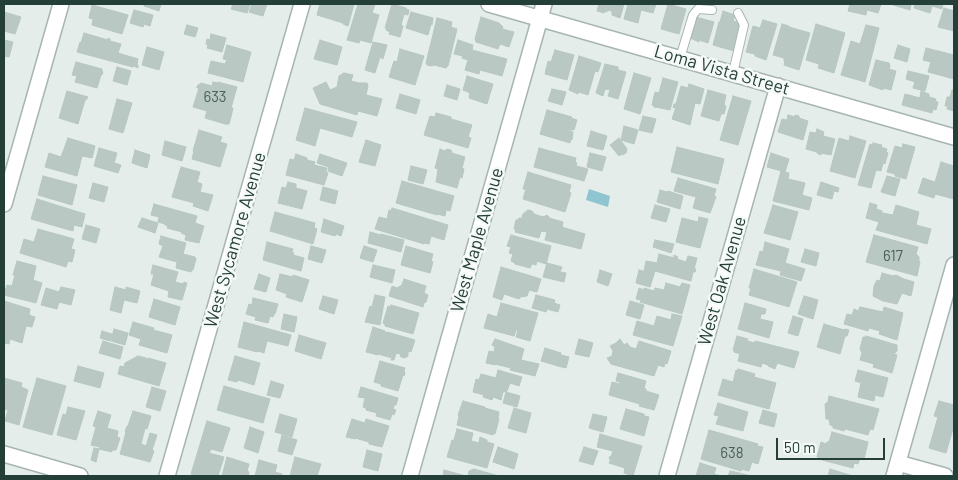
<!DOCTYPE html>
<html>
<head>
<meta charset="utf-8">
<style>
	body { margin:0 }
	#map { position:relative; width:958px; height:480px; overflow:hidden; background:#e4ede9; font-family:Barlow,sans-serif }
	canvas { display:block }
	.frame { position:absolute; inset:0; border:5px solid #243f38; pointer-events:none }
	.scale { position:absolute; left:776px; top:438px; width:109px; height:22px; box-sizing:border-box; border:2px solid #243f38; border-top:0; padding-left:6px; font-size:15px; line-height:18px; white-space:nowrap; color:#243f38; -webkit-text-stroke:4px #f5faf7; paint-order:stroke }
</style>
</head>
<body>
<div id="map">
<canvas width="958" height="480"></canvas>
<div class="frame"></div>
<div class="scale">50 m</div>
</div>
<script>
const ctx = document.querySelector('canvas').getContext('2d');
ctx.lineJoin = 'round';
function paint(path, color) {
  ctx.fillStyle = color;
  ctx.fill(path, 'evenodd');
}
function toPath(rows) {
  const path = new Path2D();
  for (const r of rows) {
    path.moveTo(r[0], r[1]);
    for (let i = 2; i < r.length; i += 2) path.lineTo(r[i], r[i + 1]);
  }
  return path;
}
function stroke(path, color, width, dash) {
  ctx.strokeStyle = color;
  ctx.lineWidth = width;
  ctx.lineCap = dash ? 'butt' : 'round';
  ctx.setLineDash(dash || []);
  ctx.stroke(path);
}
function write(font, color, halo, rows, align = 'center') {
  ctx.font = font + ' Barlow,sans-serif';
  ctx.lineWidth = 5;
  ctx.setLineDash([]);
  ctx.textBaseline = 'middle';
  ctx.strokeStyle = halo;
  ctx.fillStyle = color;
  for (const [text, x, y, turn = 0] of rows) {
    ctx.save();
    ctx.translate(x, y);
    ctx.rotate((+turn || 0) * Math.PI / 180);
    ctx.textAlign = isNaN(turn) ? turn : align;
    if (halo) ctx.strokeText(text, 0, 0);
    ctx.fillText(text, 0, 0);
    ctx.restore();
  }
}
paint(toPath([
	[589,189,610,196,608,207,586,200]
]), '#8ec5d1');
const building = toPath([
	[144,4,161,4,159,11,144,6,144,4],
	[233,4,250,4,247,13,231,9,233,4],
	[252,4,267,4,263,16,249,12,252,4],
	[320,4,354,4,348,26,343,24,343,23,317,15,320,4],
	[358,4,375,4,372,13,379,15,371,43,360,40,359,43,347,40,358,4],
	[392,4,406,8,406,9,409,10,408,15,404,14,401,25,403,26,400,37,389,34,390,32,386,30,387,28,385,28,392,4],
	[599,4,624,4,620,18,612,15,612,11,607,10,607,12,605,11,604,13,597,11,599,4],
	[628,4,632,5,633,4,656,4,653,13,641,10,638,23,624,19,628,4],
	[668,4,686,9,679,34,661,29,668,4],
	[850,4,881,4,878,13,867,10,866,15,848,11,850,4],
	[894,4,911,4,910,10,893,5,894,4],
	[915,4,943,4,942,9,932,6,930,13,914,8,915,4],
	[92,5,128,15,122,34,92,25,93,19,89,18,92,5],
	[944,8,954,11,954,31,938,27,944,8],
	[134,10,153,15,150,26,144,24,143,27,130,23,134,10],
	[723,11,735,15,733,21,740,23,739,27,740,27,734,51,713,45,719,22,720,22,723,11],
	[4,12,21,17,15,34,4,31,4,12],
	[411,12,433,18,432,25,431,24,428,35,406,28,411,12],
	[481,17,499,23,503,27,502,29,514,32,509,47,500,44,498,49,476,42,475,39,481,17],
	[696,17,714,22,708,43,699,40,699,42,690,38,696,17],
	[437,18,452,22,451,27,457,29,448,66,447,66,446,68,434,65,432,66,427,65,426,63,437,18],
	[763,20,777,24,766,60,755,56,755,54,746,52,753,26,760,28,763,20],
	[782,24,789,26,789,27,810,33,799,70,784,65,785,61,784,61,784,58,773,55,782,24],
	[816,24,845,33,834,73,818,68,819,64,806,60,816,24],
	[187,25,198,28,195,37,184,34,187,25],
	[866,25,879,28,865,82,841,75,851,41,860,44,866,25],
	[84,33,108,40,108,38,110,39,110,41,121,44,118,53,138,59,137,65,138,65,138,68,134,66,133,67,77,52,80,42,81,43,84,33],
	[211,34,226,38,222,52,207,48,208,45,206,44,207,39,210,40,211,34],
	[4,40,13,42,9,57,5,56,4,62,4,40],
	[320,40,342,47,337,65,314,59,320,40],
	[458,40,473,45,472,50,507,59,502,76,480,70,479,74,465,70,468,60,462,58,463,56,454,54,458,40],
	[373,42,387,45,383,59,380,57,375,73,365,70,373,42],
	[227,45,251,52,243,82,208,73,211,61,225,64,227,60,223,59,227,45],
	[898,45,910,49,907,62,894,58,898,45],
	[147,47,164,52,159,70,142,65,147,47],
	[926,48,954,55,954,79,928,72,931,62,923,60,926,48],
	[400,49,424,56,415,85,389,77,394,61,397,62,400,49],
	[555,50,574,55,567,80,545,74,548,61,551,62,555,50],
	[579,56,601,63,598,72,595,71,588,95,579,92,578,94,569,90,579,56],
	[876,60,889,63,890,66,889,69,896,71,891,90,883,88,883,90,869,85,876,60],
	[76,62,102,69,102,71,103,72,102,75,101,75,97,88,75,82,77,76,72,75,76,62],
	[605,64,618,67,618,70,626,72,618,99,608,96,610,90,605,89,603,96,596,93,605,64],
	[117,67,131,71,127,85,113,81,117,67],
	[908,71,929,76,925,91,913,88,915,82,906,79,908,71],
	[344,73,353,75,351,81,359,83,367,83,368,86,366,95,382,99,377,116,358,111,357,115,320,104,313,88,326,82,330,90,337,87,339,76,344,73],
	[634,73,651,78,640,114,624,109,634,73],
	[467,76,493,84,487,104,469,98,470,93,463,90,467,76],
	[663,78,678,82,670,110,656,107,656,108,652,105,655,92,659,93,663,78],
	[213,82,218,83,218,82,237,87,231,108,233,108,231,117,229,116,231,117,229,124,225,124,205,118,207,111,193,107,199,88,197,88,197,86,201,83,212,86,213,82],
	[689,84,704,89,700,104,695,103,690,125,672,119,676,107,673,108,674,104,676,104,681,86,688,88,689,84],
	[447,85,460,89,457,100,444,96,447,85],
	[552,89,566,92,562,105,548,101,552,89],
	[708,90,726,95,724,105,726,106,724,114,721,114,719,121,701,116,708,90],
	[952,90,954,90,954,111,947,109,948,106,945,106,947,97,950,97,952,90],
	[67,91,88,97,86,100,85,100,78,124,59,118,67,91],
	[921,91,929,94,929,97,936,99,935,101,938,102,936,110,933,109,932,113,902,105,905,94,920,98,921,91],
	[400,94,420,100,416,114,396,108,400,94],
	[733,96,751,101,738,145,720,140,733,96],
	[117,99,132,103,123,133,109,129,117,99],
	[305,108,357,122,352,137,320,128,315,146,296,140,305,108],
	[547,110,572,117,571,118,577,120,574,130,569,129,569,130,573,132,572,140,571,139,570,143,540,134,547,110],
	[436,113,451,117,451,119,472,125,468,137,471,138,468,148,424,135,430,116,435,117,436,113],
	[788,115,795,117,795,115,799,116,799,118,808,121,803,140,778,132,782,119,787,120,788,115],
	[643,116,656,119,652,133,639,130,643,116],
	[624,126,638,130,634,144,621,140,624,126],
	[817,129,824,132,823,136,835,139,831,155,821,153,821,155,817,153,817,152,806,149,810,132,816,133,817,129],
	[199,130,222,137,220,142,227,144,220,167,192,159,194,151,193,151,199,130],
	[591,131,607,136,603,150,587,146,591,131],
	[850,136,866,141,855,178,830,171,839,138,849,141,850,136],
	[68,138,95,146,92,158,82,156,77,176,45,167,49,153,61,157,68,138],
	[619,138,627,149,626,151,627,152,623,155,622,154,619,156,610,145,619,138],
	[366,140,381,145,375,166,359,162,366,140],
	[165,141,186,147,182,161,162,155,165,141],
	[873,143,882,145,881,147,887,149,886,152,888,153,885,164,883,163,881,171,876,170,871,188,858,185,870,144,872,145,873,143],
	[903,144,915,147,906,179,895,176,895,174,887,172,895,146,902,148,903,144],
	[677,147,724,159,718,184,671,172,677,147],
	[99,148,117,153,114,163,121,165,118,173,94,166,99,148],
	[539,148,576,158,575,162,577,163,576,166,588,169,584,181,534,167,539,148],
	[440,149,445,151,447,149,451,150,452,153,465,157,462,168,464,169,462,178,460,177,457,188,436,182,438,169,435,168,440,149],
	[135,150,150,155,147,168,132,163,135,150],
	[590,153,606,157,602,171,587,167,590,153],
	[771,153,789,159,785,172,767,167,771,153],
	[296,154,307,158,307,160,315,162,314,165,327,168,326,172,328,173,324,185,286,175,290,159,294,160,296,154],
	[320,154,347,163,342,176,328,171,329,167,317,163,320,154],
	[941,162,954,166,954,199,935,194,934,198,918,193,923,178,935,182,941,162],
	[411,166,427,170,423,184,408,180,411,166],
	[181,167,200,172,197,182,202,184,200,192,213,195,208,211,193,206,194,203,172,197,181,167],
	[781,171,789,173,788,179,805,183,802,195,812,198,809,210,773,201,781,171],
	[528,172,571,185,569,192,571,193,565,212,523,199,526,189,523,189,528,172],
	[43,176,77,185,72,205,38,195,43,176],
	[887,176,900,179,895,196,881,192,887,176],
	[678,178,716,189,714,196,716,197,710,213,693,208,696,197,674,191,678,178],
	[402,181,454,196,450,211,446,210,445,216,437,214,437,215,396,203,402,181],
	[288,182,296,184,296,188,307,191,302,209,278,203,282,187,286,188,288,182],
	[821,182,839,188,838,192,834,191,832,199,817,195,821,182],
	[93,183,108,187,104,202,89,198,93,183],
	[323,187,338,191,335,204,320,200,323,187],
	[660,190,667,192,668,191,683,196,680,209,657,202,660,190],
	[37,199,85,214,82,227,74,225,73,231,31,219,37,199],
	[870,203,877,205,876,209,882,211,882,213,893,215,896,205,919,212,916,225,931,229,927,244,876,230,879,222,866,218,870,203],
	[154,204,197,216,195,223,204,226,199,243,185,240,186,235,181,233,182,232,167,228,168,226,165,225,165,224,158,222,159,217,151,215,154,204],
	[655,205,670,209,666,222,651,218,655,205],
	[773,205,798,212,790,240,764,233,773,205],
	[392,208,448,225,444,240,431,236,429,244,424,243,424,244,375,229,379,217,387,219,389,210,391,211,392,208],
	[528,210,532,211,534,214,543,217,547,215,549,217,549,218,563,222,562,227,585,234,581,249,545,240,547,232,541,231,539,238,515,232,516,229,514,229,516,220,518,220,519,218,523,218,522,217,523,214,528,210],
	[275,212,315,223,314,228,317,229,313,244,270,231,275,212],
	[699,217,708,219,700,248,676,242,682,218,698,222,699,217],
	[142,218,158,223,155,233,138,227,142,218],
	[324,219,344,226,341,236,336,234,335,236,321,232,324,219],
	[86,225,100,229,96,243,82,239,86,225],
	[38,229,74,239,71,249,75,250,72,262,68,261,66,267,20,253,24,239,34,242,38,229],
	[370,232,381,235,381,234,404,240,401,252,368,243,370,232],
	[511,235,551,246,546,264,537,261,536,265,532,264,530,268,515,264,515,263,511,261,513,254,509,253,511,247,507,246,511,235],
	[874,235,918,247,916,254,919,257,919,261,920,262,917,276,866,262,874,235],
	[161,236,186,243,183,254,195,257,196,259,193,270,192,270,191,272,176,268,177,262,159,257,163,246,159,244,161,236],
	[655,240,674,244,671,253,653,247,655,240],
	[267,242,293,249,292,253,294,253,293,255,304,258,301,271,263,260,267,242],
	[765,242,789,249,785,263,805,269,801,281,780,275,781,271,756,265,760,251,763,252,765,242],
	[311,246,326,250,322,263,308,259,311,246],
	[364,246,377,250,373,262,360,258,364,246],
	[406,246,433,254,431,261,433,262,430,273,401,265,406,246],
	[805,249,819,253,816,266,801,262,805,249],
	[659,254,674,258,674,255,678,257,677,259,686,262,688,256,697,258,694,269,696,269,695,272,693,272,691,281,655,271,654,274,644,271,646,261,657,263,659,254],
	[17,261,36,266,33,280,42,283,36,303,4,295,7,285,12,286,15,275,13,275,17,261],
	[547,263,562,267,560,272,566,273,564,282,543,277,547,263],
	[153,265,178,272,175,282,183,284,184,282,187,283,182,300,168,297,169,291,151,285,154,274,151,274,153,265],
	[373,265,395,270,392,283,370,277,373,265],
	[501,267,541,279,537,292,529,290,527,296,520,297,519,299,504,294,502,300,493,297,501,267],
	[754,269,797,282,789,307,749,295,751,288,749,288,754,269],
	[600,270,612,274,608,286,597,282,600,270],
	[639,270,654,274,650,287,636,283,639,270],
	[882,273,893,276,896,275,904,279,914,282,911,296,902,293,897,304,883,301,873,296,874,286,877,280,880,281,882,273],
	[259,274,270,278,266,292,254,289,259,274],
	[280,274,293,277,293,275,309,280,302,302,286,297,287,294,276,290,280,274],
	[404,279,426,286,424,293,428,295,426,302,424,303,423,307,389,296,392,286,397,288,402,285,404,279],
	[666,283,680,287,682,283,690,285,682,314,640,302,641,300,636,299,639,288,644,290,644,288,654,291,655,288,664,290,666,283],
	[61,287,75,290,71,305,59,302,57,309,41,305,46,288,59,292,61,287],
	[115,287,126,290,126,287,140,291,137,303,124,300,121,313,110,310,115,287],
	[375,295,385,297,380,325,365,322,370,306,372,307,375,295],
	[536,295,555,300,554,303,560,305,558,312,547,309,546,312,532,308,536,295],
	[323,296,338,300,334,314,319,309,323,296],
	[804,296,818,300,813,319,798,314,804,296],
	[253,298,278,304,275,314,274,314,273,317,270,316,268,323,255,320,256,317,246,314,249,304,252,305,253,298],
	[154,299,180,307,175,325,149,317,154,299],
	[4,301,30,309,29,315,35,317,32,327,26,326,22,343,10,339,9,344,4,343,4,301],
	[630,301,644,305,640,319,626,315,630,301],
	[501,303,538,313,530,341,516,337,518,330,516,330,514,336,484,328,488,314,497,317,501,303],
	[745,303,766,309,765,314,761,314,760,319,773,322,769,338,738,329,745,303],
	[391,305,419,313,413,334,385,326,385,324,383,323,388,306,391,307,391,305],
	[860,307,883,312,884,307,903,313,897,340,879,334,880,331,869,328,870,324,868,331,844,324,847,314,852,315,854,309,858,311,860,307],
	[284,314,297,317,294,332,281,329,284,314],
	[672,314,682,316,673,346,633,335,637,321,654,326,657,316,671,320,672,314],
	[793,316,803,319,798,336,788,333,793,316],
	[133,322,154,328,153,330,172,335,167,353,139,345,141,339,129,335,133,322],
	[244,322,291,335,288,346,267,341,264,353,258,351,257,352,238,347,244,322],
	[824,324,844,330,845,329,849,330,847,336,845,336,840,354,817,347,824,324],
	[373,327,385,331,385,332,387,333,387,332,415,340,411,352,408,351,408,356,405,358,401,357,400,354,396,353,394,360,391,360,392,358,378,354,378,355,366,352,373,327],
	[114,329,128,333,125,345,111,341,114,329],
	[102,331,112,334,110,341,100,338,102,331],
	[299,335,326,343,321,359,295,351,299,335],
	[737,336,748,339,747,341,755,343,755,341,799,352,794,368,777,363,775,369,768,366,768,365,762,363,761,367,738,361,740,354,734,352,734,350,733,350,737,336],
	[866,336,897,345,897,351,894,354,897,355,892,373,873,367,874,364,860,360,862,353,860,349,863,337,866,337,866,336],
	[495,339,524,349,521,360,539,364,535,376,510,370,511,368,495,364,495,365,486,363,489,351,494,352,495,347,492,345,495,339],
	[579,339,593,343,589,357,575,354,579,339],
	[620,339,624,345,627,343,630,347,636,349,639,341,671,351,667,364,665,363,664,367,658,365,654,376,611,364,607,358,612,356,613,351,610,346,616,343,620,339],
	[103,341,123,347,120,359,99,353,103,341],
	[545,348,561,353,558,366,541,361,545,348],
	[561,355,569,357,566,368,558,366,561,355],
	[138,356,146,358,145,359,147,359,148,358,166,363,159,386,118,374,120,366,124,367,125,363,138,356],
	[235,356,260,363,254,385,238,380,237,382,228,380,235,356],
	[380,361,405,368,404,371,405,372,404,376,403,375,398,391,381,386,381,384,374,382,380,361],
	[78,366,104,373,100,388,74,381,78,366],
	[738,369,755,374,754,377,776,383,769,409,718,395,723,379,733,382,736,370,738,371,738,369],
	[498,370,522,377,519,386,510,383,507,391,503,392,501,400,493,397,492,400,483,397,484,395,473,392,476,379,479,380,481,374,496,378,498,370],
	[858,370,888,378,883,397,875,395,874,401,858,397,861,383,855,381,858,370],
	[618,373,646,381,644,388,646,389,646,391,659,395,654,410,639,406,640,404,609,395,612,382,620,384,620,382,616,381,618,373],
	[4,378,22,383,21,387,28,390,19,425,5,421,8,410,4,409,4,378],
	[37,378,66,386,52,435,23,427,37,378],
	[271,381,284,385,280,398,267,395,271,381],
	[224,386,270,399,263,423,217,410,224,386],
	[152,387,166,391,160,411,146,407,152,387],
	[361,387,398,398,396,405,394,405,393,409,396,410,394,415,392,414,390,420,376,416,377,413,366,410,366,408,363,407,365,398,358,397,361,387],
	[506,392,520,396,517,407,503,403,506,392],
	[829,396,879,409,873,430,870,429,868,435,845,429,844,431,833,428,833,426,830,425,829,419,826,419,825,404,828,402,829,396],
	[463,401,485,407,485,408,499,412,498,419,499,419,495,434,493,433,493,435,457,425,459,416,458,415,463,401],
	[939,401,954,405,954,425,946,453,929,448,938,417,934,416,939,401],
	[718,403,748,412,743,431,716,424,719,416,714,415,718,403],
	[68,407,85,411,76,440,57,435,63,414,66,415,68,407],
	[514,408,531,413,526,433,508,428,514,408],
	[626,409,644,414,644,416,649,417,644,436,620,429,626,409],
	[763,410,777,414,774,427,759,423,763,410],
	[98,411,111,415,107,428,118,431,117,437,120,438,116,450,112,450,112,452,99,449,100,447,91,445,96,427,93,426,98,411],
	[133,411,151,416,147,429,145,428,141,444,146,446,150,433,157,435,152,450,154,451,150,462,120,454,126,432,125,432,127,426,128,426,133,411],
	[280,414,297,419,292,437,275,432,280,414],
	[593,414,607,417,603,432,589,428,593,414],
	[352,419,365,423,366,419,389,426,382,447,369,444,369,442,355,438,355,439,346,437,352,419],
	[207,421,230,428,222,452,211,449,209,453,224,457,218,476,199,476,191,474,207,421],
	[250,427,264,432,258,453,244,448,250,427],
	[457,429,473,433,471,441,479,443,480,437,487,440,487,442,494,444,487,468,447,457,452,440,456,441,456,440,454,440,457,429],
	[709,430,758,444,757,446,763,447,758,464,752,462,749,471,741,469,741,471,701,459,709,430],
	[832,432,868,442,864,459,860,458,858,464,854,463,853,468,822,460,822,458,817,457,821,442,826,444,827,442,829,442,832,432],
	[600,434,642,446,633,476,624,473,625,468,609,463,611,459,609,459,610,456,611,457,613,451,597,447,600,434],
	[282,435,297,440,292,455,278,451,282,435],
	[498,447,518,454,514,469,493,462,498,447],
	[584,447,598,451,593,465,579,461,584,447],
	[94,448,99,449,96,462,91,460,94,448],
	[367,450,382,454,378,471,363,467,367,450],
	[227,457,249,464,247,471,249,472,248,476,222,476,227,457],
	[295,457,321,464,317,476,290,476,295,457],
	[259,460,277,465,275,472,282,474,282,476,255,476,259,460],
	[700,463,716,468,714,474,721,476,696,476,700,463],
	[474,469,499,476,468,476,469,471,474,469],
	[830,469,853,476,828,476,830,469],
	[444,470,466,476,443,476,444,470],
	[730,471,735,472,751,476,728,476,730,471]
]);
paint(building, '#b9c8c2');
stroke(building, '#b6c7c0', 1);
const service = toPath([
	[680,58,693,15,698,9,712,10],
	[733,73,744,25,738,13]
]);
const minor = toPath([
	[489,4,954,137],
	[4,204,61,4],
	[4,454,80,476],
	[898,463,945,476],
	[167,476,302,4],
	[410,476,544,4],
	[667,476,778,86],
	[894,476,954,265]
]);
stroke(service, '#a7b5b0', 10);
stroke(minor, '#a7b5b0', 18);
stroke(service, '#fff', 8);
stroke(minor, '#fff', 15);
write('15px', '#49615a', null, [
	["633",215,97],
	["617",893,256],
	["638",732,453]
]);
write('18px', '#243f38', '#f5faf7', [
	["Loma Vista Street",722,70,16],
	["West Sycamore Avenue",235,240,-74],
	["West Maple Avenue",477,240,-74],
	["West Oak Avenue",722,281,-74]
]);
</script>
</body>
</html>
